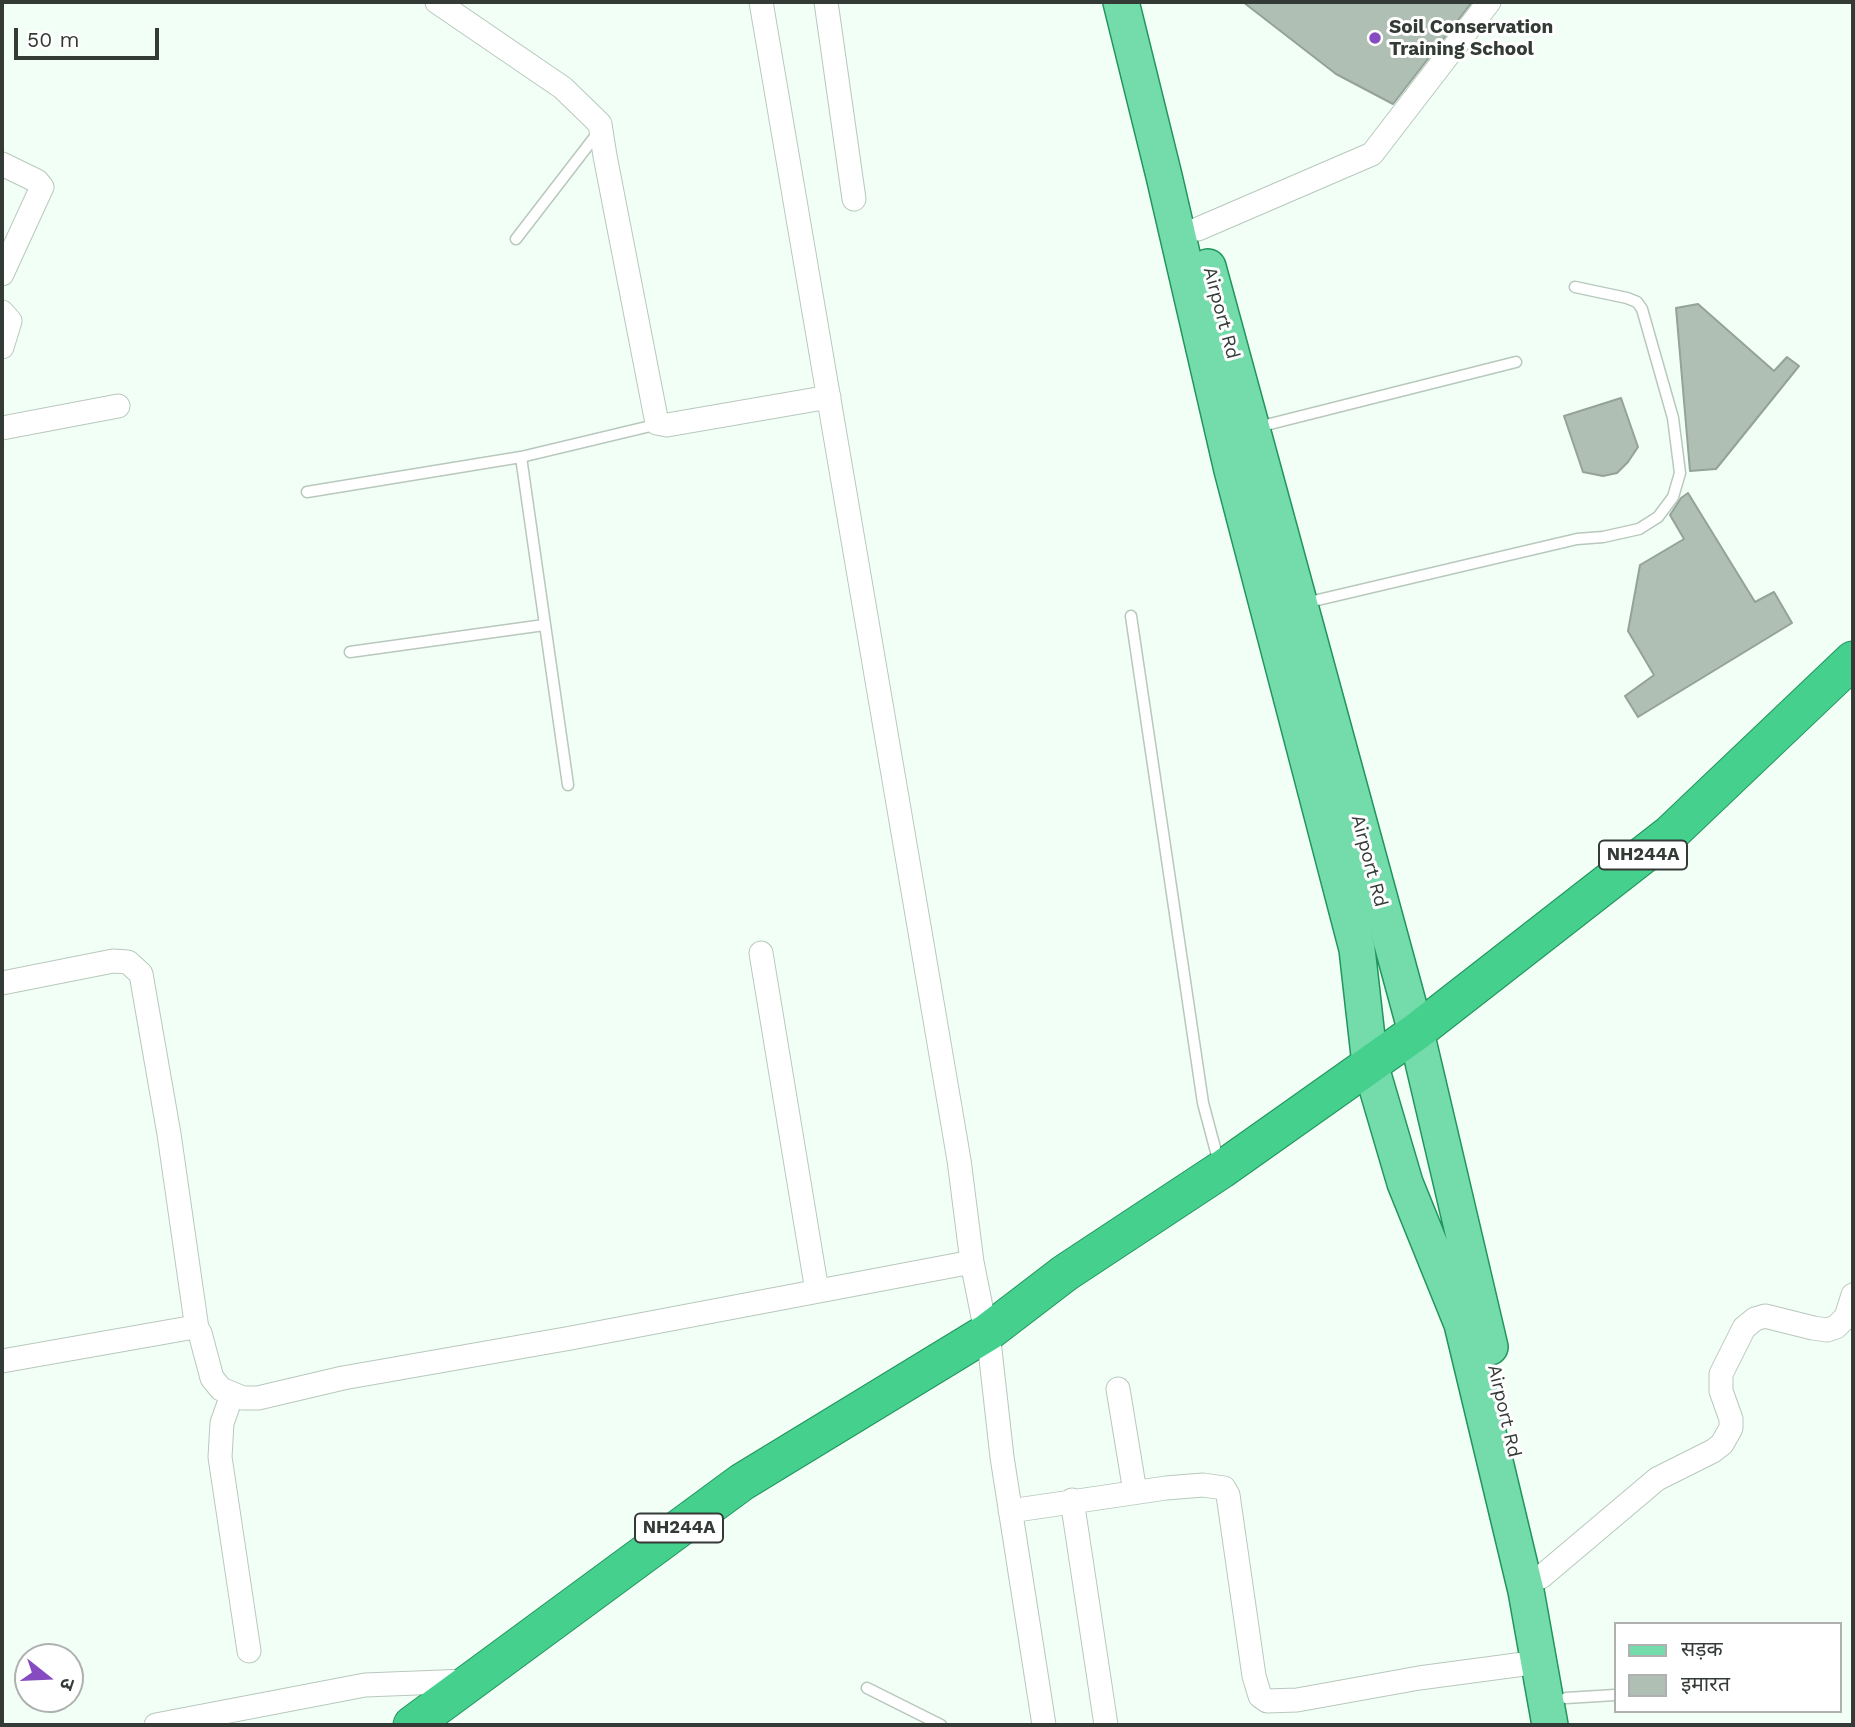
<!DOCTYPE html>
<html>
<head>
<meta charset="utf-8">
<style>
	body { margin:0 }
	#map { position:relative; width:1855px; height:1727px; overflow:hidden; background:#f2fff6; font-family:"Work Sans","Noto Sans Devanagari",sans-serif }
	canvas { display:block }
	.frame { position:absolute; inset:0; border:4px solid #343b36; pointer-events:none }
	.legend { position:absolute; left:1614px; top:1622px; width:228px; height:91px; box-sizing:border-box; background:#fff; border:2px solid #aeb1af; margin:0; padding:9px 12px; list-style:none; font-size:21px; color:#343b36 }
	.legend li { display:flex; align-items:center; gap:14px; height:35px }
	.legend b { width:35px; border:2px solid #aeb1af }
	.north { position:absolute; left:14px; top:1643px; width:70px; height:70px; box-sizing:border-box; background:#fff; border:2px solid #aeb1af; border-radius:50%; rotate:108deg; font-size:19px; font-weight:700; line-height:28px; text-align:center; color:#343b36 }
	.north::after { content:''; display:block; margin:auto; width:24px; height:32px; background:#874bc1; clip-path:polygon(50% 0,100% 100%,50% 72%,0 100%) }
	.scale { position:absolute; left:14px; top:28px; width:145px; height:32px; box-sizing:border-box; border:4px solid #343b36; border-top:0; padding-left:9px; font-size:21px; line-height:24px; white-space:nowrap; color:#343b36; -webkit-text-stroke:5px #fff; paint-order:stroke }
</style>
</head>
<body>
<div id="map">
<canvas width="1855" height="1727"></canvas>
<div class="frame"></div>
<ul class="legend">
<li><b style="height:9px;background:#74dcaa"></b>सड़क</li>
<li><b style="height:19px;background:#afbfb3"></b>इमारत</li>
</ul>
<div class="north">उ</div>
<div class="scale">50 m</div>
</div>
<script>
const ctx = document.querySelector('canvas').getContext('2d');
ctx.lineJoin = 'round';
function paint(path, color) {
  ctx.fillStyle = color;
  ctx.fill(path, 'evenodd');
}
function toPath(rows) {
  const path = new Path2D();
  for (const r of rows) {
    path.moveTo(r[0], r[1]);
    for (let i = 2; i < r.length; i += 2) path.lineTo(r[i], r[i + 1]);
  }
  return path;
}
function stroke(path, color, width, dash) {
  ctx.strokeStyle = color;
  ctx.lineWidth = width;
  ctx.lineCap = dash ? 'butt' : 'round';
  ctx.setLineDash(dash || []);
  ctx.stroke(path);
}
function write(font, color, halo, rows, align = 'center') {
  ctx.font = font + ' "Work Sans",sans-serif';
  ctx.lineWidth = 6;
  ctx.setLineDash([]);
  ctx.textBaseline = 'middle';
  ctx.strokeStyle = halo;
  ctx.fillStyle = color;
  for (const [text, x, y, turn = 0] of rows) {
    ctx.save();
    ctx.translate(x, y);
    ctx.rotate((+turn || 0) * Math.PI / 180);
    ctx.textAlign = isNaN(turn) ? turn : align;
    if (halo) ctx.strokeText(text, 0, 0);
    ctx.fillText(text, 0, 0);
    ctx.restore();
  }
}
const building = toPath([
	[1243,2,1472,2,1393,104,1336,74,1243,2],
	[1698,304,1774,371,1787,357,1799,366,1716,469,1690,471,1676,308,1698,304],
	[1621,398,1638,447,1628,462,1617,473,1603,476,1583,472,1564,416,1621,398],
	[1688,493,1755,602,1774,592,1792,623,1638,717,1625,696,1654,675,1628,631,1640,565,1684,539,1670,515,1681,498,1688,493]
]);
paint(building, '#afbfb3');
stroke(building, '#94a398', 2);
const service = toPath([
	[516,239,600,130],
	[1258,427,1516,362],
	[521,457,568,785],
	[307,492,521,457,659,424],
	[1305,603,1577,539,1603,537,1639,529,1658,517,1673,497,1680,473,1673,418,1642,309,1637,302,1627,298,1575,287],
	[1131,616,1203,1103,1219,1163],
	[350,652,544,625],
	[867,1688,941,1725],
	[1566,1698,1615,1695]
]);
const minor = toPath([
	[437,2,563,88,600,124,605,156,657,423,667,425,829,397],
	[761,2,959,1160,972,1262,984,1322,988,1332,1002,1457,1044,1725],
	[826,2,854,199],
	[2,164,37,181,42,187,2,274],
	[1198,229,1372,154,1489,2],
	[2,312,10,321,2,347],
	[2,428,118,406],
	[761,953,817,1291],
	[2,983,113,961,128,962,141,974,169,1134,197,1329],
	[2,1361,189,1328,197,1329,200,1333,212,1378,221,1389,243,1398,258,1398,343,1378,571,1338,972,1262],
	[1118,1389,1135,1492],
	[232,1395,222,1423,220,1457,249,1651],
	[1072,1500,1106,1725],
	[1010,1511,1166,1488,1203,1485,1224,1488,1228,1495,1254,1676,1260,1696,1267,1701,1297,1700,1419,1678,1539,1662],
	[1541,1577,1657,1479,1713,1451,1722,1444,1731,1428,1731,1419,1721,1391,1721,1374,1744,1328,1755,1319,1765,1316,1813,1328,1827,1330,1836,1327,1846,1317,1853,1295],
	[156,1725,365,1685,467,1681]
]);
const primary = toPath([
	[1121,2,1164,176,1232,470,1357,949,1370,1064,1405,1183,1462,1324,1526,1591,1550,1725],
	[1208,267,1416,1032,1490,1347]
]);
const trunk = toPath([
	[412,1725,742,1482,988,1332,1065,1273,1221,1170,1416,1032,1670,834,1853,660]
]);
stroke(service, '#b8c8bd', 13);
stroke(minor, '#b8c8bd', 25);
stroke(primary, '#21955d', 38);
stroke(trunk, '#21955d', 39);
stroke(service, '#fff', 10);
stroke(minor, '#fff', 23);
stroke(primary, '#74dcaa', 35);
stroke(trunk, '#46d08e', 37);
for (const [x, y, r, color] of [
	[1375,38,7,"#874bc1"]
]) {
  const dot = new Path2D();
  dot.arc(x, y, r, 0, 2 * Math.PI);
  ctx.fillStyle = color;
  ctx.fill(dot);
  stroke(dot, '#fff', 2.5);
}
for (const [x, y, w] of [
	[1643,855,88],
	[679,1528,88]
]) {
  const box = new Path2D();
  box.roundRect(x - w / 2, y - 14.5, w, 29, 5);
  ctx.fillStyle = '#fff';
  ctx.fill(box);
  stroke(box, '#343b36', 2);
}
write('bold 18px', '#343b36', null, [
	["NH244A",1643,855],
	["NH244A",679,1528]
]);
write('bold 19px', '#343b36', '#fff', [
	["Soil Conservation",1389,27],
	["Training School",1389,49]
], 'left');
write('19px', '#343b36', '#fff', [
	["Airport Rd",1221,313,75],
	["Airport Rd",1369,861,75],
	["Airport Rd",1504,1411,77]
]);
</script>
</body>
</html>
